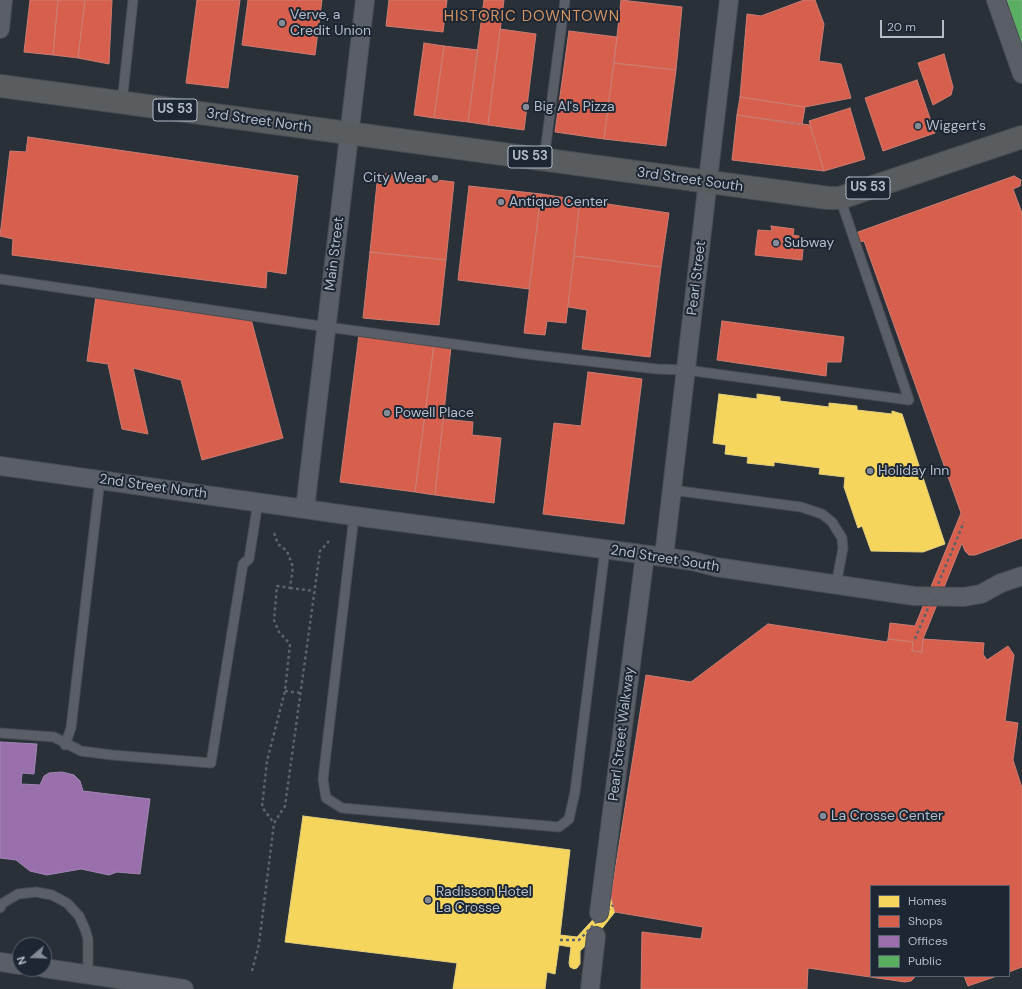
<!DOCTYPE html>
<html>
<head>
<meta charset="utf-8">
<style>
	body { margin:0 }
	#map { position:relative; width:1022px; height:989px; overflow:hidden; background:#2a3038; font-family:"DM Sans",sans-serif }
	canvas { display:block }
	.legend { position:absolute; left:870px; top:885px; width:140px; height:92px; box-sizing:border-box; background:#1d2633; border:1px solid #59626f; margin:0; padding:5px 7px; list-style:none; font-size:12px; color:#b4bcc9 }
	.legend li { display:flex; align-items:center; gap:8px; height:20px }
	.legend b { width:20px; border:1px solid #59626f }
	.north { position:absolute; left:12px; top:937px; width:40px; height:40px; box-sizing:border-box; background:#1d2633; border:1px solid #59626f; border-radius:50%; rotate:251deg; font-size:11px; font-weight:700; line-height:16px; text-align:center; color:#b4bcc9 }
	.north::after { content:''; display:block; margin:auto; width:14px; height:18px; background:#848b96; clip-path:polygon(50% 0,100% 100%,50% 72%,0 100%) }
	.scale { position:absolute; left:880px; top:20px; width:64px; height:18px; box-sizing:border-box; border:2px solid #b4bcc9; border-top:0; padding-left:5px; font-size:12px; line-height:14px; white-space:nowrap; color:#b4bcc9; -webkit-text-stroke:3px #1d2633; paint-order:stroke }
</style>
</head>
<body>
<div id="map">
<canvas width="1022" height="989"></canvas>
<ul class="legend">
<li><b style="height:11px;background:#f6d55c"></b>Homes</li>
<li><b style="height:11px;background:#d6604d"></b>Shops</li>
<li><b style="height:11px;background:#9970ab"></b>Offices</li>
<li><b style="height:11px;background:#5aae61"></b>Public</li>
</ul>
<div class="north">N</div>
<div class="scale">20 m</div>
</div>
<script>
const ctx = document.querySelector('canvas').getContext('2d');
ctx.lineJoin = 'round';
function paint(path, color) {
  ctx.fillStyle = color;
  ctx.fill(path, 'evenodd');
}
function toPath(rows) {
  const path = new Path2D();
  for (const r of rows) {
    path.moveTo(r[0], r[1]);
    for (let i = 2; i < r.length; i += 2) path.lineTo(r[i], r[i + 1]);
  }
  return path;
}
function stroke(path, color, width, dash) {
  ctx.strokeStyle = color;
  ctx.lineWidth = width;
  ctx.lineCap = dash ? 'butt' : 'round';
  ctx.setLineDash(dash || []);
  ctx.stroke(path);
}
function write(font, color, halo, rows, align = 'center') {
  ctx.font = font + ' "DM Sans",sans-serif';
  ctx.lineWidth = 4;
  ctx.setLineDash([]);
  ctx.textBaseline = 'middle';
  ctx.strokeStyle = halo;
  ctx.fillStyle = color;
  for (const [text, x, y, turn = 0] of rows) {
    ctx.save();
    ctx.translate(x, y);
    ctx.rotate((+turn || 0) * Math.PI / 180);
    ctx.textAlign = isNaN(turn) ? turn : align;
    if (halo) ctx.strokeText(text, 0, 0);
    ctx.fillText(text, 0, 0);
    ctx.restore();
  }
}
const homes = toPath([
	[719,394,757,399,757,394,780,397,780,401,829,407,829,403,857,406,857,410,892,414,892,411,902,414,945,544,923,552,871,551,862,526,858,528,844,487,845,477,819,474,820,468,774,462,774,466,747,463,748,457,725,454,726,445,713,443,719,394],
	[303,816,570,850,560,935,577,937,599,913,611,896,615,912,596,936,580,951,580,964,577,968,574,969,570,967,569,963,571,947,559,945,555,974,547,972,545,989,453,989,457,963,285,942,303,816]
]);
paint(homes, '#f6d55c');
stroke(homes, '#e2ce7d', 1);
const shops = toPath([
	[30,0,58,0,53,55,24,52,30,0],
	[58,0,85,0,78,58,53,55,58,0],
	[85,0,112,0,109,64,78,58,85,0],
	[197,0,240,0,228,88,186,83,197,0],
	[248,0,322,0,315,55,242,45,248,0],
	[389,0,447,0,443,32,386,26,389,0],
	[484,0,504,0,488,125,468,122,484,0],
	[621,0,682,7,676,70,614,63,621,0],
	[804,0,815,0,824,24,819,61,841,64,851,98,805,107,740,97,747,14,761,16,804,0],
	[500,29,536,34,524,130,488,125,500,29],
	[569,31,617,37,604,139,555,132,569,31],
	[424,43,444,46,434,118,414,115,424,43],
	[444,46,478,50,468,122,434,118,444,46],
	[944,54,953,87,951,95,933,105,918,63,944,54],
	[614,63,676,70,666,146,604,139,614,63],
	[917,80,935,133,883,151,865,98,917,80],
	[740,97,805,107,802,125,737,115,740,97],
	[850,108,865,159,824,171,809,121,850,108],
	[737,115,810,125,824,171,732,160,737,115],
	[28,137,298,176,286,274,267,271,266,288,12,255,13,239,0,236,10,151,26,152,28,137],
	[378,173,454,182,446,260,370,252,378,173],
	[1014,176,1021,180,1020,186,1013,189,1022,213,1022,538,975,555,969,555,965,551,962,543,923,639,922,652,912,651,913,642,888,639,890,623,915,626,961,513,864,241,859,242,856,234,858,232,1014,176],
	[469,186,541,194,529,289,458,280,469,186],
	[541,194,580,200,566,323,547,321,545,335,524,333,541,194],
	[580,200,669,213,661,267,574,256,580,200],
	[771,226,794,229,793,235,804,237,802,260,755,255,758,230,772,231,771,226],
	[370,252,446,260,439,325,363,318,370,252],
	[574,256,661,267,650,357,582,349,587,310,568,307,574,256],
	[96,296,251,319,283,438,202,460,181,380,133,368,148,434,122,429,108,364,87,361,96,296],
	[722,321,844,337,841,362,827,362,826,376,717,360,722,321],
	[359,335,434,344,415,492,340,482,359,335],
	[434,344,451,347,435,495,415,492,434,344],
	[588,372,642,379,624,524,543,514,554,423,581,426,588,372],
	[443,419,473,422,472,435,501,438,494,503,435,495,443,419],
	[768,624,887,642,888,639,913,642,912,651,922,652,923,639,984,643,983,654,987,660,1008,646,1014,655,1005,721,1018,723,1013,760,1022,788,1022,967,1009,972,1009,886,871,886,871,976,916,976,911,981,905,982,808,968,807,989,641,989,642,932,701,939,703,927,615,912,613,905,611,896,646,675,691,682,768,624],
	[964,976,997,976,968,986,964,976]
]);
paint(shops, '#d6604d');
stroke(shops, '#cc7c72', 1);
const offices = toPath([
	[0,742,37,744,34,774,22,773,21,784,40,785,44,776,49,773,62,772,74,775,80,781,83,791,150,799,140,874,117,872,109,875,81,869,47,875,30,871,16,860,0,858,0,742]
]);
paint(offices, '#9970ab');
stroke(offices, '#a187b4', 1);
const public = toPath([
	[1007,0,1022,0,1022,47,1007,0]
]);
paint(public, '#5aae61');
stroke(public, '#75b280', 1);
const lane = toPath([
	[122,103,133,0],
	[544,159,565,0],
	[0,279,327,327,535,355,657,369,686,370,909,400,840,198],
	[672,490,801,507,822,514,832,522,842,538,843,548,836,585],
	[354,516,323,779,326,798,342,808,559,827,569,819,575,792,605,549],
	[0,733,54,737,81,751,112,755,211,763,243,564,249,559,258,502],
	[65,745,71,728,100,479],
	[0,908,3,903,18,894,36,892,52,895,67,903,79,916,85,929,88,939,88,975]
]);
const street = toPath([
	[996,0,1022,74],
	[0,29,3,0],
	[0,466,354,516,664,557,692,561,716,567,914,596,963,597,981,594,1001,583,1022,576],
	[305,509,365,0],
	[664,557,729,0],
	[599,913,645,555],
	[0,962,20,965],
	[44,968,184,989],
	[590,989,596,936]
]);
const highway = toPath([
	[0,86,828,198,840,198,1022,137]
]);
stroke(lane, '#484c53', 11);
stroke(street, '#484c53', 20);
stroke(highway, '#474c53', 24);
stroke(toPath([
	[274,533,278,544,287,551,293,567,290,588,277,586,274,620,279,632,290,644,285,691,267,761,262,807,274,823],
	[290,588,314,591],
	[285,691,301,693],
	[252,971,259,944,274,823,285,806,320,551,329,541]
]), '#5d636a', 2.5, [3, 3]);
stroke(lane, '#5a5e66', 9);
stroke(street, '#5a5e66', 18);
stroke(highway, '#5a5d60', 22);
stroke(toPath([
	[915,639,964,522],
	[560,940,579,940,613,905]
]), '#5d636a', 2.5, [3, 3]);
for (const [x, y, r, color] of [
	[282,23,4,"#848b96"],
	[526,107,4,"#848b96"],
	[918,126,4,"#848b96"],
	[435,178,4,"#848b96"],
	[501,202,4,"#848b96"],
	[776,243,4,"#848b96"],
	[387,413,4,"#848b96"],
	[870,471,4,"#848b96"],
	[823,816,4,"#848b96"],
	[428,900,4,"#848b96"]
]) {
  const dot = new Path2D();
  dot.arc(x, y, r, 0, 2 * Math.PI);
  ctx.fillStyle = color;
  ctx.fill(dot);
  stroke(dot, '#1d2633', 1.5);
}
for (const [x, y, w] of [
	[175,110,44],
	[530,157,44],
	[868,188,44]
]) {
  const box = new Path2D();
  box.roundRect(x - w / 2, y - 11, w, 22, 3);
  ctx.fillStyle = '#1d2633';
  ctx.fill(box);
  stroke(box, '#b4bcc9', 1);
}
write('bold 13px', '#b4bcc9', null, [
	["US 53",175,110],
	["US 53",530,157],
	["US 53",868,188]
]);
write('14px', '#b4bcc9', '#1d2633', [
	["Verve, a",290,15],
	["Credit Union",290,31],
	["Big Al's Pizza",534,107],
	["Wiggert's",926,126],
	["City Wear",427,178,"right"],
	["Antique Center",509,202],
	["Subway",784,243],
	["Powell Place",395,413],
	["Holiday Inn",878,471],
	["La Crosse Center",831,816],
	["Radisson Hotel",436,892],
	["La Crosse",436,908]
], 'left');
write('14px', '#b4bcc9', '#1d2633', [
	["3rd Street North",259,121,8],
	["3rd Street South",690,180,8],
	["Main Street",335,254,-83],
	["Pearl Street",697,278,-83],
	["2nd Street North",153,487,8],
	["2nd Street South",665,559,9],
	["Pearl Street Walkway",622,734,-83]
]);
ctx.letterSpacing = '1px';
write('15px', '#d59563', '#1d2633', [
	["HISTORIC DOWNTOWN",532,17]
]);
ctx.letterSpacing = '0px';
</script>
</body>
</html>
